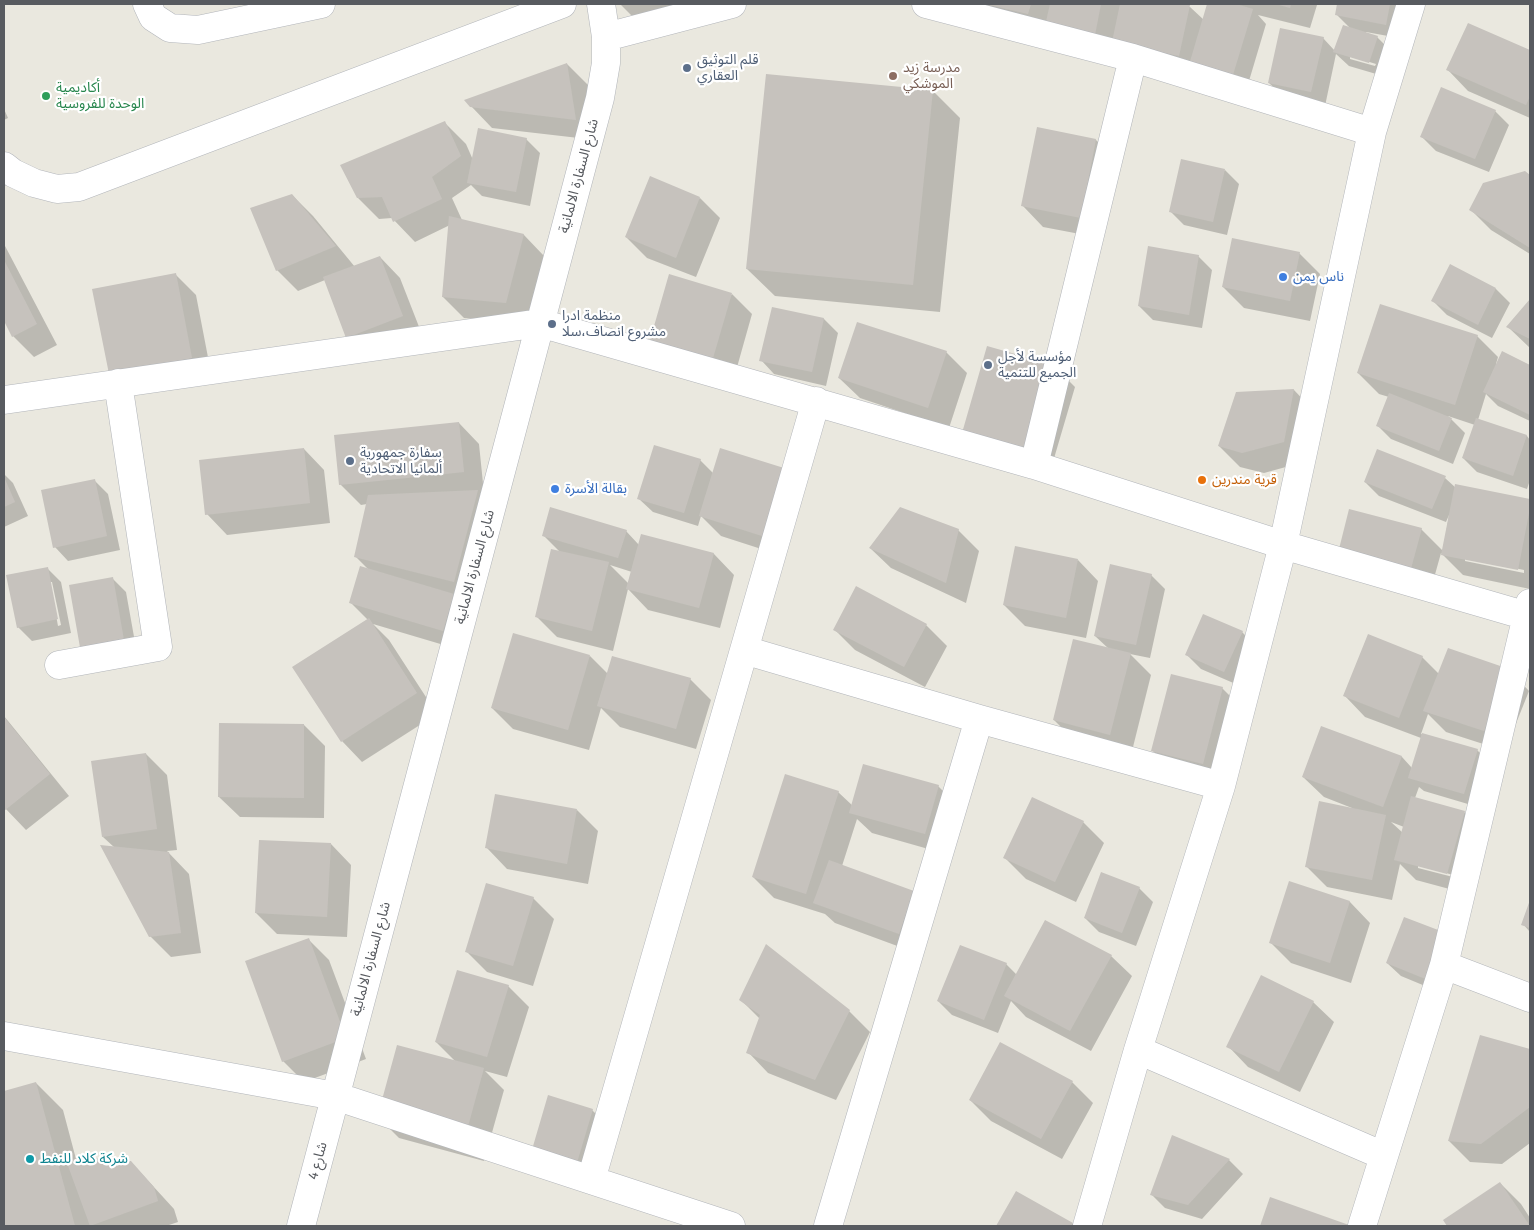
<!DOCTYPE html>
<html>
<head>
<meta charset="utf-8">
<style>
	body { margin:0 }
	#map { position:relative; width:1534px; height:1230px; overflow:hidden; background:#eae8df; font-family:"Fira Sans",sans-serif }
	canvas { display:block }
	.frame { position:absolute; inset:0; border:5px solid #585b60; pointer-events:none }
</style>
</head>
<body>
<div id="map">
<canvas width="1534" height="1230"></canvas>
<div class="frame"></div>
</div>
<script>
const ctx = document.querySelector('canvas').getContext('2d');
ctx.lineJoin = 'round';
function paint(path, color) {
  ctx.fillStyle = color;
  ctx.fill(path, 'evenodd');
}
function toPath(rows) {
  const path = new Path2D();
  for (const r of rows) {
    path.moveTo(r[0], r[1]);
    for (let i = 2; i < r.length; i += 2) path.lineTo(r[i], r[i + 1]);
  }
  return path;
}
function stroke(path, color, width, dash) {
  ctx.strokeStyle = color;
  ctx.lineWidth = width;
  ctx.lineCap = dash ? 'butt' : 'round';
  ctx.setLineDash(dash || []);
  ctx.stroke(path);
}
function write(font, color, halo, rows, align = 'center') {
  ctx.font = font + ' "Fira Sans","Noto Sans Arabic",sans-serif';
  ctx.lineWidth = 4.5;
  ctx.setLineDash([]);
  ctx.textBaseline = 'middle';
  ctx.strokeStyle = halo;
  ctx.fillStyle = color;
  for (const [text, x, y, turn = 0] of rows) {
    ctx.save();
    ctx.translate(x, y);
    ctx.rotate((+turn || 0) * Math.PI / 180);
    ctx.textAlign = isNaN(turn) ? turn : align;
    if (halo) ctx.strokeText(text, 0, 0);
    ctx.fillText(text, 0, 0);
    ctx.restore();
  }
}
paint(toPath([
	[620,4,729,4,638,22],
	[938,4,1176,4,1190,7,1204,20,1209,4,1317,5,1310,28,1258,15,1266,24,1246,91],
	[1339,4,1406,4,1399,38,1366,32,1366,33,1377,37,1391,51,1383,76,1349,66,1336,54,1325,106,1283,96,1269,83,1323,38,1335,51,1351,29,1337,15],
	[1350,56,1376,64,1375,66,1350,59],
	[1468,24,1530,52,1530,118,1468,91,1448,70],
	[567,64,588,85,596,140,492,128,471,106],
	[933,91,960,118,940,312,775,296,747,269],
	[4,109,8,118,4,120],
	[1495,111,1509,125,1489,172,1436,151,1422,137],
	[445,123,466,144,473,160,526,139,540,153,530,206,482,196,471,185,452,198,462,220,524,235,544,256,526,323,464,318,443,297,450,225,415,242,392,218,379,219,358,198],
	[1038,129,1096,140,1117,161,1101,238,1043,227,1023,206],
	[1225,170,1239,184,1227,235,1184,225,1170,211],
	[1524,172,1530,176,1530,254,1491,230,1470,209],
	[292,195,313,216,355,267,380,257,400,278,423,337,347,337,325,280,298,291,277,270],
	[700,198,720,218,696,277,647,258,626,237],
	[4,244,57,345,34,357,13,336,4,318],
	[1299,253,1320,274,1310,321,1244,308,1223,287],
	[1198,256,1212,270,1202,328,1153,320,1139,306],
	[1451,266,1496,289,1510,303,1492,338,1447,315,1433,301],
	[175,274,196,295,212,378,131,394],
	[732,294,752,314,732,385,671,367],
	[1530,301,1530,348,1508,327],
	[773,308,824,319,838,333,826,386,774,374,761,360],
	[1477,336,1498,357,1496,364,1498,364,1503,353,1530,366,1530,421,1498,406,1486,394,1478,420,1527,436,1530,440,1530,480,1527,489,1477,472,1463,458,1475,425,1448,416,1465,433,1453,464,1391,439,1377,425,1389,397,1379,394,1358,373],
	[946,352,967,373,949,428,860,398,839,378],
	[1054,366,1075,387,1050,472,963,432],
	[1294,390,1314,411,1304,462,1264,473,1240,467,1219,446,1237,393],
	[459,423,479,444,484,493,480,493,498,512,464,651,373,624,389,640,437,714,362,762,342,741,368,620,350,602,369,570,356,557,367,504,361,505,340,484],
	[304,449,324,470,330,523,227,535,207,514],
	[700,460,713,473,783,469,783,556,721,536,701,516,698,526,653,512,639,499],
	[4,474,13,483,28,516,4,527],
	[1445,478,1456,488,1456,486,1530,501,1530,589,1463,575,1441,553,1429,596,1359,578,1421,529,1443,551,1449,515,1446,522,1379,496,1365,482],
	[1465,558,1524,570,1524,573,1465,561],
	[94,480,108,494,120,550,68,561,55,547],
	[958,530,979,551,966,603,891,568,870,548],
	[626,531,639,545,714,554,734,575,720,628,648,610,628,589,613,651,557,637,536,616,560,552,543,535],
	[610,565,632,572,629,584],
	[1078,560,1098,581,1086,638,1025,626,1004,605],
	[47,568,61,582,71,633,32,641,18,627],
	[50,582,52,582,61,625,58,626],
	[1151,575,1165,589,1150,658,1130,654,1151,675,1131,755,1075,741,1054,720,1109,649,1095,636],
	[112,578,126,592,138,659,82,653],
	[926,625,947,646,925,687,855,650,834,629],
	[1242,632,1256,646,1238,685,1201,669,1187,655],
	[590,656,608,674,690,679,711,700,696,749,620,727,601,708,589,750,513,729,492,708],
	[1422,657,1439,674,1509,670,1529,691,1505,751,1446,732,1428,714,1421,734,1477,750,1491,764,1478,807,1424,791,1419,787,1415,798,1464,812,1485,833,1468,894,1416,880,1400,864,1392,900,1327,887,1306,866,1352,808,1324,797,1303,777,1321,728,1402,757,1412,768,1421,738,1365,717,1345,696],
	[1391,822,1404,827,1403,833],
	[1418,865,1453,875,1453,877,1418,868],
	[1222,688,1243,709,1223,784,1173,772,1153,751],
	[4,716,69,796,26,830,4,807],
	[304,725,325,746,324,818,240,817,219,797],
	[146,754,167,775,177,850,167,851,189,874,201,953,171,957,150,936,115,848,103,837],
	[938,786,959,807,946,854,872,833,857,819,842,866,914,892,919,954,835,923,825,914,774,898,753,877,838,792,853,806],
	[577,810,598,831,588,884,507,869,487,848],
	[1083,822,1104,843,1076,902,1026,879,1005,858],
	[331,844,351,865,347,937,277,934,256,913],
	[1290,883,1350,902,1370,923,1351,983,1291,963,1270,942],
	[1139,888,1153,902,1136,946,1099,932,1085,918],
	[533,898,554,919,533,986,487,972,466,951],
	[1530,903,1530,932,1523,924],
	[1446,934,1442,993,1401,976,1387,963],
	[308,939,329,960,366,1059,304,1082,283,1061],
	[1111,956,1132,976,1091,1051,1026,1017,1011,1001,998,1033,952,1015,938,1001,1006,964,1017,975],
	[508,986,529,1007,507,1077,485,1071,504,1090,484,1161,399,1138,378,1117,456,1062,436,1042],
	[740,999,849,1011,870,1032,836,1100,768,1073,748,1052,760,1019],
	[1313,1002,1334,1022,1300,1092,1248,1067,1228,1046],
	[1481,1036,1530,1051,1530,1143,1502,1164,1470,1162,1449,1141],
	[1072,1082,1093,1103,1062,1159,991,1121,970,1100],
	[36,1083,63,1110,76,1159,131,1162,174,1209,178,1222,166,1226,4,1226,4,1092],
	[592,1110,606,1124,590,1179,546,1166],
	[1173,1136,1229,1160,1243,1174,1202,1219,1165,1208,1151,1194],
	[1500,1183,1521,1204,1530,1218,1530,1226,1448,1226,1444,1220],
	[1016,1193,1073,1224,1075,1226,997,1226],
	[1270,1199,1349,1226,1261,1226]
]), '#0003');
paint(toPath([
	[985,4,1031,4,1028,14],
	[1050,4,1101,4,1095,35,1045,26],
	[1120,4,1182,4,1190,5,1179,56,1112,42],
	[1207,4,1236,4,1253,9,1232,78,1189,65],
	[1276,4,1291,4,1290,8],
	[1337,4,1390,4,1386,25,1335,15],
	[1468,23,1530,50,1530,96,1526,105,1446,70],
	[1343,25,1378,36,1369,63,1333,52],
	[1280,28,1324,37,1311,92,1268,83],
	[567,63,576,120,470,107,464,100],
	[766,74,933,90,913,285,746,269],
	[1441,87,1496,110,1475,159,1420,137],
	[445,121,461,156,432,177,442,199,393,222,382,197,357,198,340,165],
	[1037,127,1096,139,1081,218,1021,206],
	[478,128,527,138,516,192,467,183],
	[1181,159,1225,169,1213,222,1169,212],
	[1525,171,1530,175,1530,248,1469,210,1483,183],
	[650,176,700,197,676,258,625,237],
	[292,194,336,246,276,271,250,208],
	[449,216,524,234,506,303,442,297],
	[1232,238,1300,252,1290,301,1222,287],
	[1148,246,1199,255,1189,315,1138,306],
	[380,256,403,316,346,338,323,277],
	[4,260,37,324,12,337,4,321],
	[1450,264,1496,288,1478,325,1431,301],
	[176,273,192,358,109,374,92,289],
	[669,274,732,293,711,365,648,347],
	[1530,299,1530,339,1506,327],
	[1380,304,1478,335,1455,405,1357,373],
	[772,307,824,318,812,372,759,361],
	[857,322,947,351,928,408,838,378],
	[987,346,1054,365,1029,452,962,433],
	[1502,351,1530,365,1530,415,1483,392],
	[1294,389,1284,442,1242,453,1218,446,1236,392],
	[1389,393,1452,418,1439,451,1376,426],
	[1476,418,1527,435,1513,476,1462,458],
	[459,422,464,472,339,485,334,435],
	[654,445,701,459,684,513,637,499],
	[304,448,310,503,205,515,199,460],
	[720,448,784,468,762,536,699,516],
	[1377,449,1446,476,1432,509,1364,482],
	[4,477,15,502,4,507],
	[95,479,107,536,53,548,41,490],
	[1455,484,1530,499,1530,508,1518,570,1441,555],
	[478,490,454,582,354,557,368,495],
	[550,507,627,530,618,558,542,536],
	[900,507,959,529,946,583,869,548],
	[1349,509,1422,528,1409,576,1337,557],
	[641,534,714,553,699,608,626,589],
	[1015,546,1078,559,1066,618,1003,605],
	[551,549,609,562,592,631,535,617],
	[1110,564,1152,574,1136,645,1094,636],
	[360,566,454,594,443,631,349,603],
	[48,567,58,619,17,628,6,575],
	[113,577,125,646,81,653,69,585],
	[856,586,927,624,904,667,833,630],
	[1203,614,1243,631,1224,672,1185,655],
	[369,618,417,693,341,742,292,667],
	[513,633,590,655,568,730,491,708],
	[1368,634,1423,656,1399,718,1343,696],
	[1073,639,1131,653,1110,735,1053,720],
	[1448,648,1509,669,1484,731,1423,711],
	[612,656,691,678,676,729,597,706],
	[1171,674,1223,687,1203,764,1151,751],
	[4,717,50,774,4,811],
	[219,723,304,724,304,798,218,797],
	[1321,726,1402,756,1383,807,1302,777],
	[1422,733,1478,749,1464,794,1408,778],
	[146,753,157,829,102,837,91,761],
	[863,764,939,785,925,834,849,813],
	[785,774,839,791,806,894,752,877],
	[495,794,577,809,567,864,485,848],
	[1411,796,1465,811,1447,874,1394,860],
	[1032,797,1084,821,1055,882,1003,858],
	[1319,801,1386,815,1372,880,1305,867],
	[259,840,331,843,327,917,255,913],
	[100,845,169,852,181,933,149,937],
	[829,860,914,891,899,934,813,903],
	[1101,872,1140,887,1122,933,1084,918],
	[1289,881,1350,901,1330,963,1269,943],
	[486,883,534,897,513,966,465,952],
	[1530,900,1530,928,1521,925],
	[1404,917,1446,933,1428,980,1386,963],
	[1045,920,1112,955,1070,1031,1004,996],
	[309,938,346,1038,282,1062,245,961],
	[766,944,850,1010,815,1080,746,1053,760,1015,739,1000],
	[960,945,1007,963,984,1020,937,1001],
	[457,970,509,985,487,1057,435,1042],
	[1261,975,1314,1001,1279,1072,1226,1047],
	[1480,1035,1530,1049,1530,1107,1481,1144,1448,1141],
	[1000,1042,1073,1081,1041,1139,969,1100],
	[397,1045,484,1068,464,1141,377,1118],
	[36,1082,75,1226,4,1226,4,1091],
	[548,1095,593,1109,576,1166,531,1153],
	[1172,1135,1230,1159,1188,1205,1150,1195],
	[78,1157,131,1161,154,1187,158,1201,90,1226,67,1163],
	[1500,1182,1530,1226,1447,1226,1443,1220],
	[1016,1191,1073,1223,1071,1226,996,1226],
	[1270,1197,1349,1225,1349,1226,1260,1226]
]), '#c6c2bd');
const minor = toPath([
	[147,4,153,17,170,28,198,30,321,4],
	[926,4,1133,58,1372,132],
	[606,37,732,4],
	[4,166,13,173,34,183,57,189,79,187,562,4],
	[4,400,540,323,1034,465,1283,545,1527,616],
	[1034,465,1133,58],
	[744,650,979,719,1221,786],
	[59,665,158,647,118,383],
	[1444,965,1530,998],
	[4,1036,335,1096,731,1226],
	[1138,1050,1384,1156],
	[591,1180,816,401],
	[301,1226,600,98,606,63,606,37,601,4],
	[828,1226,979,719],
	[1087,1226,1138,1050,1221,786,1283,545,1372,132,1411,4],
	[1362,1226,1444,965,1530,603]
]);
stroke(minor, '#b2b5ba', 29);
stroke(minor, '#fff', 28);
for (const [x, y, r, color] of [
	[687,68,5,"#5c6f8a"],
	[893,76,5,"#8d6e63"],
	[46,96,5,"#2e9e5b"],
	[1283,277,5,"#3f7fe0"],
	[552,324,5,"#5c6f8a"],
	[988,365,5,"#5c6f8a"],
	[350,461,5,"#5c6f8a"],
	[1202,480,5,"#e8710a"],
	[555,489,5,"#3f7fe0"],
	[30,1159,5,"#0f9aa8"]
]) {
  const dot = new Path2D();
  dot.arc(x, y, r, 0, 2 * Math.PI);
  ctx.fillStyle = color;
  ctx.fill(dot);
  stroke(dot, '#fff', 2);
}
write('14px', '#4e5e75', '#fff', [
	["قلم التوثيق",697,60],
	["العقاري",697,76],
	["منظمة ادرا",562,316],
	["مشروع انصاف،سلا",562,332],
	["مؤسسة لأجل",998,357],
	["الجميع للتنمية",998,373],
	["سفارة جمهورية",360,453],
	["ألمانيا الاتحادية",360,469]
], 'left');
write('14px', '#785e54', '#fff', [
	["مدرسة زيد",903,68],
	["الموشكي",903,84]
], 'left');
write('14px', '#27864d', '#fff', [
	["أكاديمية",56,88],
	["الوحدة للفروسية",56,104]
], 'left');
write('14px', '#585b60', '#fff', [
	["شارع السفارة الالمانية",579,176,-75],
	["شارع السفارة الالمانية",475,567,-75],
	["شارع السفارة الالمانية",371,959,-75],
	["شارع 4",318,1161,-75]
]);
write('14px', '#366cbe', '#fff', [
	["ناس يمن",1293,277],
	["بقالة الأسرة",565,489]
], 'left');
write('14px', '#c56008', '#fff', [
	["قرية مندرين",1212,480]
], 'left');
write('14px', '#0d838f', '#fff', [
	["شركة كلاد للنفط",40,1159]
], 'left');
</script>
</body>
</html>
